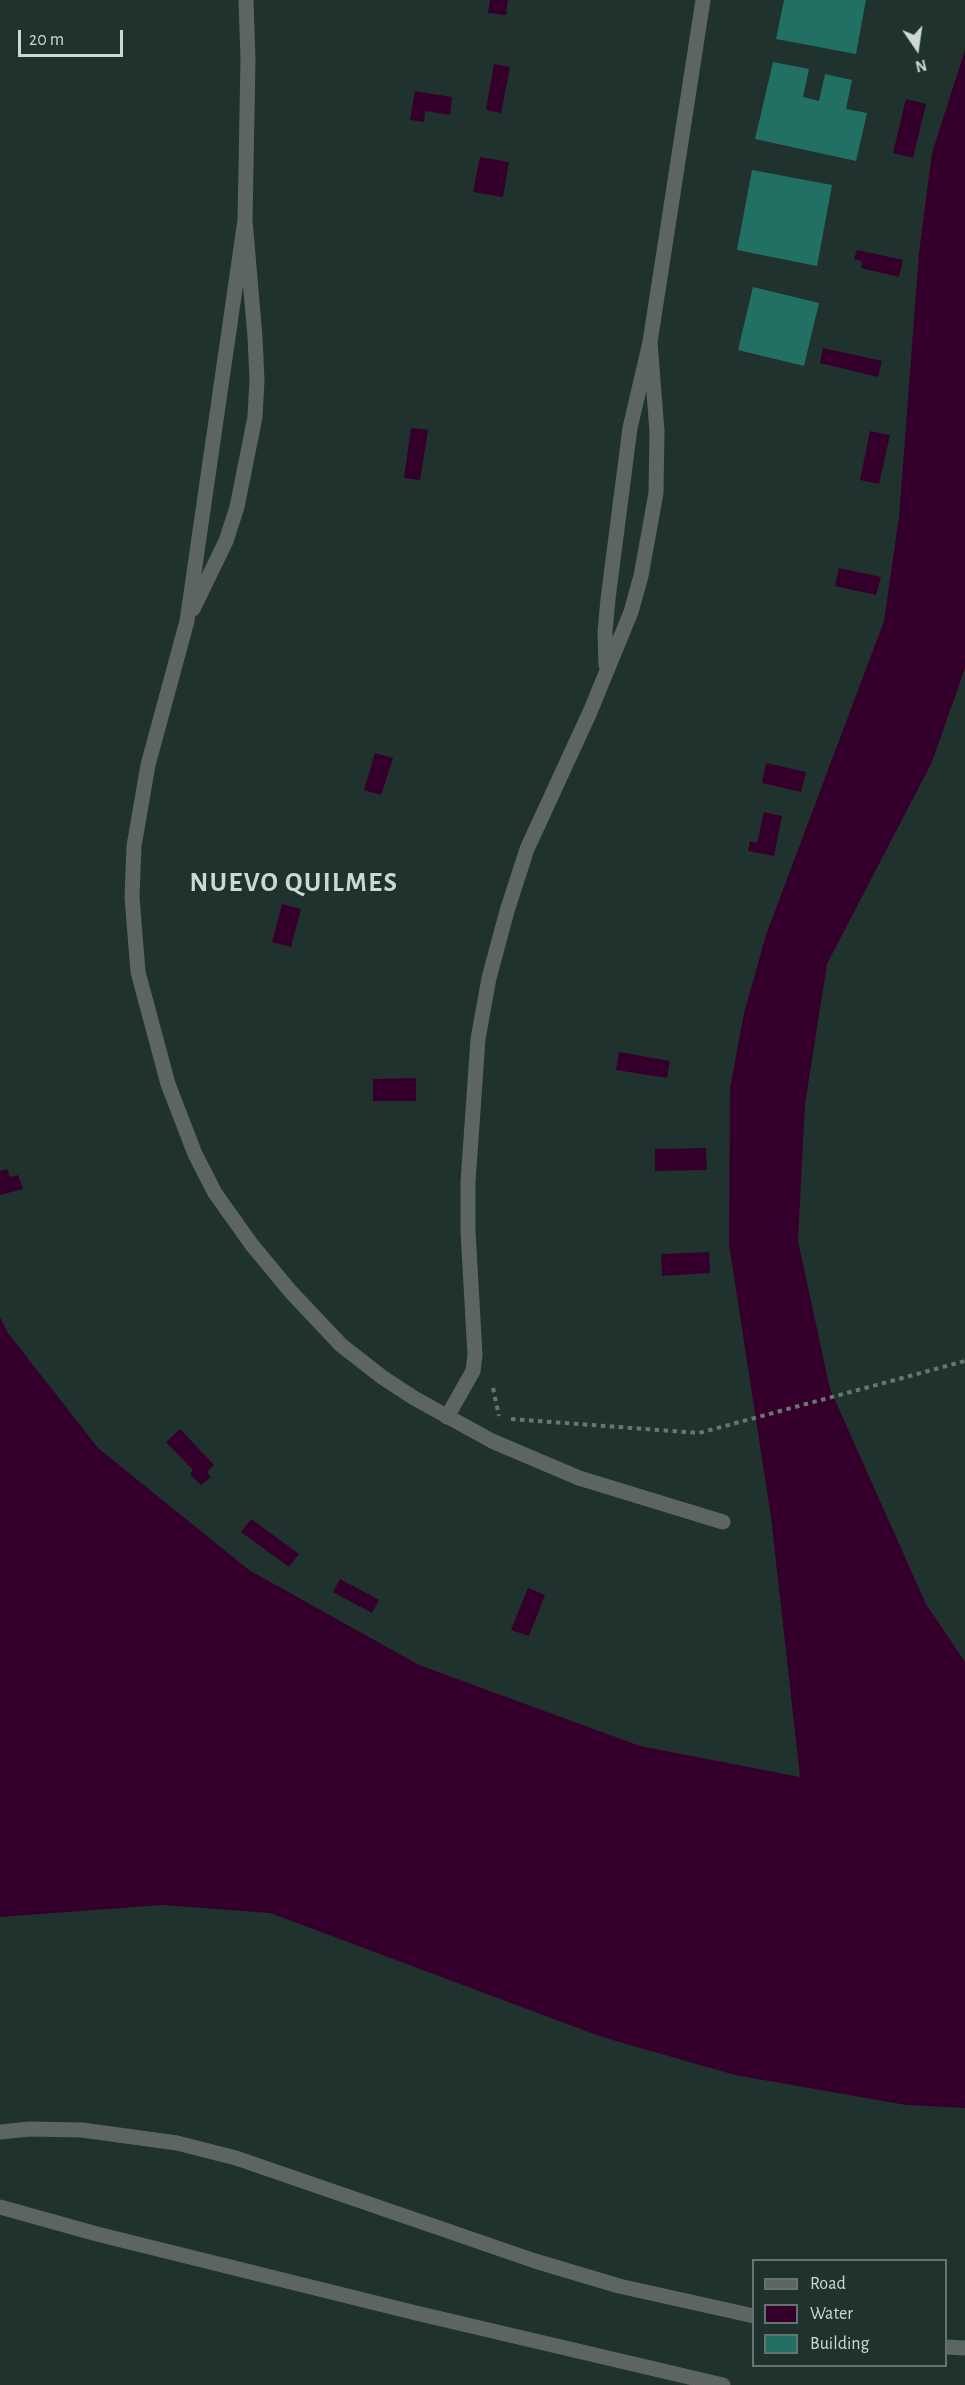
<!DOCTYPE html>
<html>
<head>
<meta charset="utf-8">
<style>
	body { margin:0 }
	#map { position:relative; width:965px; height:2385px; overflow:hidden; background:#20322e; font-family:"Alegreya Sans",sans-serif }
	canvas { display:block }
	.legend { position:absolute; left:752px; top:2259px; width:195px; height:108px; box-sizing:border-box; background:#20322e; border:2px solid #657471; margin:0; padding:8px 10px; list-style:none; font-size:18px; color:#ccd8d5 }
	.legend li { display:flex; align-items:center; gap:12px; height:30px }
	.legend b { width:30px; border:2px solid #657471 }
	.north { position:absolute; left:887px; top:18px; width:60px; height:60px; -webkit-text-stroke:4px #20322e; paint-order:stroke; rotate:167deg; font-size:16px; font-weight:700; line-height:24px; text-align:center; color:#ccd8d5 }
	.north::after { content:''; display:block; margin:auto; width:21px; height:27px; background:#ccd8d5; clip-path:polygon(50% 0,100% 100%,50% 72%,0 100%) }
	.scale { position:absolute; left:18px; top:30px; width:105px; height:27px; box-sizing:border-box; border:3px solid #ccd8d5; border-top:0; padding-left:8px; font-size:18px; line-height:21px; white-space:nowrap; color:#ccd8d5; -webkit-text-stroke:4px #20322e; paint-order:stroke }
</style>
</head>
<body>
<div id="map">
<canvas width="965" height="2385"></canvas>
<ul class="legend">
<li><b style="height:8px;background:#5c6563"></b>Road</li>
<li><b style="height:16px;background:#34002b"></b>Water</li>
<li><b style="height:16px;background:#227064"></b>Building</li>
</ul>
<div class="north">N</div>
<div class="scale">20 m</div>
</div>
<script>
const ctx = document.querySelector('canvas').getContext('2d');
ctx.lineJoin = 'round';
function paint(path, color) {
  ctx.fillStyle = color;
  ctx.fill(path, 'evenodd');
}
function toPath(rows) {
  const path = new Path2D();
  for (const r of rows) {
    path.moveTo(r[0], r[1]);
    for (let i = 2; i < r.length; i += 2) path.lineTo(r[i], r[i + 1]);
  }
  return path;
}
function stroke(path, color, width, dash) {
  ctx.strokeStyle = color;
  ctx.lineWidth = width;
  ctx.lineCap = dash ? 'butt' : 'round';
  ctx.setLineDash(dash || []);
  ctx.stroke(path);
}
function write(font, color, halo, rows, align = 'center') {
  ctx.font = font + ' "Alegreya Sans",sans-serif';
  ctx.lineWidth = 4.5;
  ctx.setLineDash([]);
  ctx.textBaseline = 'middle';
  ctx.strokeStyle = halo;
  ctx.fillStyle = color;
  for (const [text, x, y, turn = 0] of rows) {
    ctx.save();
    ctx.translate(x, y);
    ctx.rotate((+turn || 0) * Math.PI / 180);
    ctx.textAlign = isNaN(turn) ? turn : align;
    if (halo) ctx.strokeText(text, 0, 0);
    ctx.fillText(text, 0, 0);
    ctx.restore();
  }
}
paint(toPath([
	[490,0,508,0,506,15,488,13],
	[965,50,965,668,932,762,827,964,805,1104,798,1241,830,1389,926,1604,965,1662,965,2108,906,2105,735,2075,602,2037,270,1913,162,1905,0,1917,0,1317,8,1333,98,1448,249,1570,419,1665,640,1746,800,1777,771,1517,729,1244,730,1088,744,1013,766,935,884,621,899,517,919,253,932,153],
	[494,64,510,67,501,113,486,110],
	[415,91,452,97,450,115,425,111,424,122,410,120],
	[906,99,926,104,913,158,893,153],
	[480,157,509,162,503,197,473,192],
	[857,250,903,260,899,277,861,268,862,261,854,259],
	[823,348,882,361,878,377,820,363],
	[411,428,428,430,420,480,404,478],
	[870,431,890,435,879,484,860,480],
	[839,568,881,577,876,595,835,586],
	[375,753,393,758,381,795,364,790],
	[766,763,806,772,801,792,762,783],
	[764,812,782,816,774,856,748,851,750,841,757,843],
	[282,904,301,909,291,947,272,942],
	[619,1052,670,1061,667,1078,616,1070],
	[416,1078,416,1101,373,1101,373,1079],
	[706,1148,707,1170,655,1171,655,1149],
	[7,1169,10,1177,18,1175,23,1189,0,1195,0,1171],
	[709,1252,710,1273,662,1276,661,1254],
	[180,1429,214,1465,207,1472,211,1477,201,1485,190,1474,193,1470,166,1442],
	[251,1519,299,1554,289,1567,241,1532],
	[340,1579,379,1600,372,1613,333,1592],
	[528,1588,545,1595,529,1636,511,1630]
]), '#34002b');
paint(toPath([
	[784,0,866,0,856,54,776,39],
	[773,62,809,69,803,97,819,101,825,74,852,80,846,109,867,113,856,161,755,139],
	[752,170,832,185,817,266,737,250],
	[753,287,819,303,804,366,738,350]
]), '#227064');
stroke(toPath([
	[493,1388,499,1416],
	[511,1419,699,1433,965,1361]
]), '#677673', 4, [4.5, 4.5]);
stroke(toPath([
	[245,220,187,621,148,765,134,846,132,897,138,972,168,1084,195,1154,215,1193,252,1245,291,1292,341,1345,382,1377,414,1398,492,1441,579,1478,723,1522],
	[193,609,226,541,237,507,255,417,257,380,255,337,245,220,248,60,246,0],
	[606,665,605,632,608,599,630,428,650,342,703,0],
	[447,1417,473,1371,475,1355,468,1231,468,1182,478,1039,489,978,507,911,527,849,590,712,631,612,641,576,656,493,657,431,650,342],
	[0,2132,30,2129,82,2130,177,2143,236,2158,535,2261,619,2286,754,2316],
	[0,2207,97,2234,416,2313,723,2385],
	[946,2347,965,2348]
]), '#5c6563', 15);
ctx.letterSpacing = '1.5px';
write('bold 27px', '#ccd8d5', '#20322e', [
	["NUEVO QUILMES",294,883]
]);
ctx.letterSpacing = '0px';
</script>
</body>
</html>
